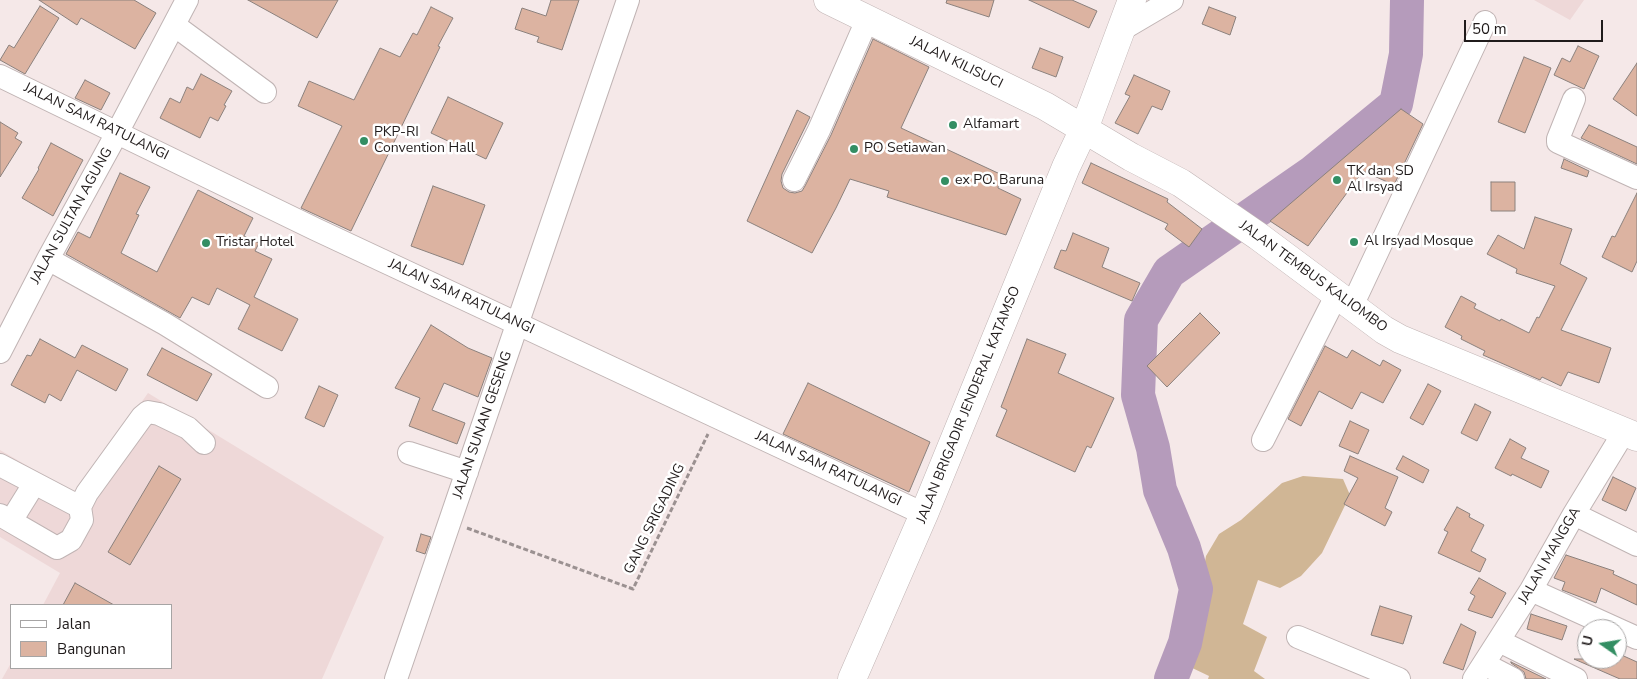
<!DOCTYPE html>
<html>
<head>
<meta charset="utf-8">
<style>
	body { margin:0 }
	#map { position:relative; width:1637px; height:679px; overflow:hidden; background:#f5e8e8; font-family:"Nunito Sans",sans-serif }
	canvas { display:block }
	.legend { position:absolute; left:10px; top:604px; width:162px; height:65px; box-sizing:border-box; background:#fff; border:1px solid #a6a4a4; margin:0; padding:6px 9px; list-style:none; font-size:15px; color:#201b1b }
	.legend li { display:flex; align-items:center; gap:10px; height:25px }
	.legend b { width:25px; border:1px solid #a6a4a4 }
	.north { position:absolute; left:1577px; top:619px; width:50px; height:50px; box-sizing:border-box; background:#fff; border:1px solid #a6a4a4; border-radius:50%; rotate:283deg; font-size:14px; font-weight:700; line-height:20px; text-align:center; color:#201b1b }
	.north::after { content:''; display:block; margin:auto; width:18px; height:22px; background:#338e63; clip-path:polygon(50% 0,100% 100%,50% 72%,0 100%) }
	.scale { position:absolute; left:1464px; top:20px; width:139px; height:22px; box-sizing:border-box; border:2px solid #201b1b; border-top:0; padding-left:6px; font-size:15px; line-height:18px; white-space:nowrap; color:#201b1b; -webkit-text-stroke:4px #fff; paint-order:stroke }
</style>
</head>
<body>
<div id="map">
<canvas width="1637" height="679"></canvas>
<ul class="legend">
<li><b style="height:6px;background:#fff"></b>Jalan</li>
<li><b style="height:14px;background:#dcb3a1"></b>Bangunan</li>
</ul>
<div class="north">U</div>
<div class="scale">50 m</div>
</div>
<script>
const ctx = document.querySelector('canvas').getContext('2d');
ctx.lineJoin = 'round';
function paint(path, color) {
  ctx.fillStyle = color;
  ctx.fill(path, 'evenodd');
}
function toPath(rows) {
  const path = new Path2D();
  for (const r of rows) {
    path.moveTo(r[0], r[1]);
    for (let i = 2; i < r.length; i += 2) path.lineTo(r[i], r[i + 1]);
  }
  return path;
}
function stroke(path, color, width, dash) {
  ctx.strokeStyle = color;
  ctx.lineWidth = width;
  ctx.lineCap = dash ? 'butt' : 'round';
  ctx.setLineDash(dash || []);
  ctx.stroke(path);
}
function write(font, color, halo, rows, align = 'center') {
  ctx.font = font + ' "Nunito Sans",sans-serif';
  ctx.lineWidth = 5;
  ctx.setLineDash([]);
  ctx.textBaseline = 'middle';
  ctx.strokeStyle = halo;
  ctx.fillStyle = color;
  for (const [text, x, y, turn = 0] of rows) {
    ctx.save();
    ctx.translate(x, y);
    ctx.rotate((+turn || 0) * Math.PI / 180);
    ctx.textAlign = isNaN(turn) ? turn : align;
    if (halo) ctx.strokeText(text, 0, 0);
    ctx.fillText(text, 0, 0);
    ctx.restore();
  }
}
paint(toPath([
	[1534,0,1584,0,1570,20],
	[148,393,384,537,322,679,2,679,11,663,11,668,171,668,171,605,43,605,60,573,0,537,0,450,76,494]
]), '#eed8d8');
paint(toPath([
	[1303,476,1343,479,1350,495,1322,553,1301,576,1280,588,1258,580,1243,624,1267,637,1254,671,1265,679,1208,679,1209,676,1186,665,1206,556,1219,534,1241,520,1282,483]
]), '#d0b695');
stroke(toPath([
	[1171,679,1185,643,1196,589,1184,548,1160,490,1153,448,1138,395,1141,320,1169,272,1313,172,1396,104,1406,54,1407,0]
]), '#b59bbb', 34);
const building = toPath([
	[39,0,134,0,156,13,135,49,81,18,77,25,39,0],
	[248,0,338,0,317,38,248,0],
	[551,0,579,0,562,50,537,42,539,37,515,29,522,8,546,16,551,0],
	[947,0,994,0,989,17,946,3,947,0],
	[1029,0,1072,0,1097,11,1089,28,1029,0],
	[40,6,59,18,25,74,0,60,9,45,14,48,40,6],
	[431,7,453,18,438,46,440,47,351,231,301,208,342,126,298,106,309,81,354,100,380,48,400,57,413,33,417,35,431,7],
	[1209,7,1236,17,1230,35,1202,24,1209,7],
	[873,39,929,67,901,128,1000,174,998,188,1021,199,1006,235,887,197,889,191,850,179,836,208,812,253,747,221,797,110,810,117,782,174,781,181,783,188,789,192,795,193,802,191,805,186,831,135,873,39],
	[1578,46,1599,56,1584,89,1554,75,1562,58,1570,62,1578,46],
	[1040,48,1063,57,1056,77,1032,68,1040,48],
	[1524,57,1551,68,1525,133,1498,122,1524,57],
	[1637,63,1637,116,1613,99,1637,63],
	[201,74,232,91,224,105,226,106,218,121,210,117,200,138,160,118,170,98,180,103,187,87,193,90,201,74],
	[1134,75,1170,91,1162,110,1152,106,1138,134,1115,123,1130,96,1125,94,1134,75],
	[85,80,110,93,101,110,75,98,85,80],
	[448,97,503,123,486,159,431,133,448,97],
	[1401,109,1423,124,1394,185,1363,171,1308,246,1270,221,1401,109],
	[0,122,18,133,15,138,22,142,0,177,0,122],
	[1589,125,1637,147,1637,164,1581,138,1589,125],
	[51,143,83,160,53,216,22,198,39,169,38,168,51,143],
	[1564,159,1589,171,1587,177,1561,168,1564,159],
	[1091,163,1168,199,1167,202,1202,229,1189,247,1165,229,1168,224,1082,183,1091,163],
	[120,173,150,187,136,214,139,215,121,253,157,272,198,190,253,218,244,236,259,243,255,251,272,259,254,297,298,319,282,351,238,329,250,305,217,288,209,305,192,297,180,318,66,254,78,232,90,238,120,173],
	[1491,182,1515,182,1515,211,1491,211,1491,182],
	[433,186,485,205,463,265,411,246,433,186],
	[1637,193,1637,261,1632,272,1602,257,1612,236,1615,237,1637,193],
	[1535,217,1572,229,1560,264,1587,278,1561,330,1611,348,1599,383,1568,372,1561,386,1542,377,1540,380,1483,355,1485,351,1461,339,1462,336,1445,327,1461,296,1476,304,1474,308,1500,321,1501,319,1529,333,1537,317,1539,318,1555,286,1516,273,1517,269,1487,254,1498,235,1524,249,1535,217],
	[1073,233,1109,248,1102,267,1140,283,1132,301,1054,268,1061,250,1066,251,1073,233],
	[1200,313,1220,333,1167,387,1147,366,1200,313],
	[431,325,468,348,492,358,478,397,444,383,432,410,465,423,457,444,409,426,420,398,395,388,431,325],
	[40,339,75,358,82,345,128,369,116,391,77,370,61,401,49,394,45,403,11,385,27,355,31,356,40,339],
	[1027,339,1066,354,1058,373,1114,398,1091,448,1087,446,1075,472,996,436,1007,410,1001,407,1027,339],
	[1325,346,1347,358,1352,350,1380,366,1383,360,1401,370,1383,403,1361,392,1352,409,1319,391,1301,426,1288,419,1325,346],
	[162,348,212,374,197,401,147,375,162,348],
	[808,383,930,442,909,492,783,434,808,383],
	[1428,384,1441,391,1423,425,1410,418,1428,384],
	[319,386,338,395,324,427,305,418,319,386],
	[1475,404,1491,412,1477,441,1461,433,1475,404],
	[1350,421,1369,430,1358,454,1339,446,1350,421],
	[1510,439,1526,448,1521,458,1549,471,1541,488,1512,474,1511,476,1495,468,1510,439],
	[1350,456,1398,477,1385,508,1392,512,1385,526,1344,504,1358,478,1344,471,1350,456],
	[1403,456,1429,470,1423,483,1396,469,1403,456],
	[159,466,181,479,130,565,108,552,159,466],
	[1613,477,1636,488,1626,511,1602,500,1613,477],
	[1457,507,1470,514,1469,517,1484,525,1471,551,1486,559,1480,572,1438,553,1448,532,1444,530,1457,507],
	[421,534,431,537,425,554,416,551,421,534],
	[1566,555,1614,571,1613,574,1637,585,1637,605,1601,588,1596,603,1562,590,1565,582,1554,578,1566,555],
	[1479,578,1506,593,1492,618,1468,610,1475,596,1470,593,1479,578],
	[75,583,114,605,63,605,75,583],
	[1380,606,1412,616,1403,644,1371,635,1380,606],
	[1531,614,1567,626,1562,640,1527,629,1531,614],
	[1461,624,1476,632,1463,670,1443,663,1461,624],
	[1617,653,1637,662,1637,679,1620,679,1574,659,1617,659,1617,653],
	[1511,662,1546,679,1526,679,1524,672,1511,663,1511,662]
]);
paint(building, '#dcb3a1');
stroke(building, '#8b817d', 1);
const minor = toPath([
	[174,25,265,92],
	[1121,30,1172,0],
	[0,76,315,229,924,514],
	[1574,99,1558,139,1558,142,1637,178],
	[794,180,819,130,867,20],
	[48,259,165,324,267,387],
	[1352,306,1485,22],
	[0,352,48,259,117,133,187,0],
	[1263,440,1337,294],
	[409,453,467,472],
	[0,465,80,507],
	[1574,514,1637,545],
	[0,515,57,548,71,540,82,520,80,507,87,493,142,417,148,412,159,414,188,428,204,443],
	[11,521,34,484],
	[1531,590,1617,629],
	[1617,629,1637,638],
	[1298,637,1399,679],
	[1499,641,1576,679],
	[1484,664,1513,679],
	[396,679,628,0],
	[1474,679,1531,590,1574,514,1624,432]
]);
const major = toPath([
	[828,0,1045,106,1131,157,1181,183,1258,236,1384,330,1400,339,1637,437],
	[852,679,924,514,1066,167,1084,129,1132,0]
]);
stroke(minor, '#c0b4b4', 24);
stroke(major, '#c0b4b4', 29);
stroke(toPath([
	[467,528,633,589,708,434]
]), '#9b9191', 3, [5, 2.5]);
stroke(minor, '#fff', 22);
stroke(major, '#fff', 28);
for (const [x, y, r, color] of [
	[953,125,5,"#338e63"],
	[364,141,5,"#338e63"],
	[854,149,5,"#338e63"],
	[1337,180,5,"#338e63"],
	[945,181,5,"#338e63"],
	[1354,242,5,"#338e63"],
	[206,243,5,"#338e63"]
]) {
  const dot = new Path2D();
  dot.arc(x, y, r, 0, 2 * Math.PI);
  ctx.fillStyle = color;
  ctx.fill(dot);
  stroke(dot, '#fff', 2);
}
write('14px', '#201b1b', '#fff', [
	["JALAN KILISUCI",956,63,26],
	["JALAN SAM RATULANGI",96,122,26],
	["JALAN SULTAN AGUNG",72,216,-61],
	["JALAN TEMBUS KALIOMBO",1313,277,36],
	["JALAN SAM RATULANGI",461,297,25],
	["JALAN BRIGADIR JENDERAL KATAMSO",969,405,-68],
	["JALAN SUNAN GESENG",483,425,-71],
	["JALAN SAM RATULANGI",828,469,25],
	["GANG SRIGADING",655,519,-64],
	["JALAN MANGGA",1550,556,-60]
]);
write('14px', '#201b1b', '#fff', [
	["Alfamart",963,125],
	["PKP-RI",374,133],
	["Convention Hall",374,149],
	["PO Setiawan",864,149],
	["TK dan SD",1347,172],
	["Al Irsyad",1347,188],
	["ex PO. Baruna",955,181],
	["Al Irsyad Mosque",1364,242],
	["Tristar Hotel",216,243]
], 'left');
</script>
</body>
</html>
